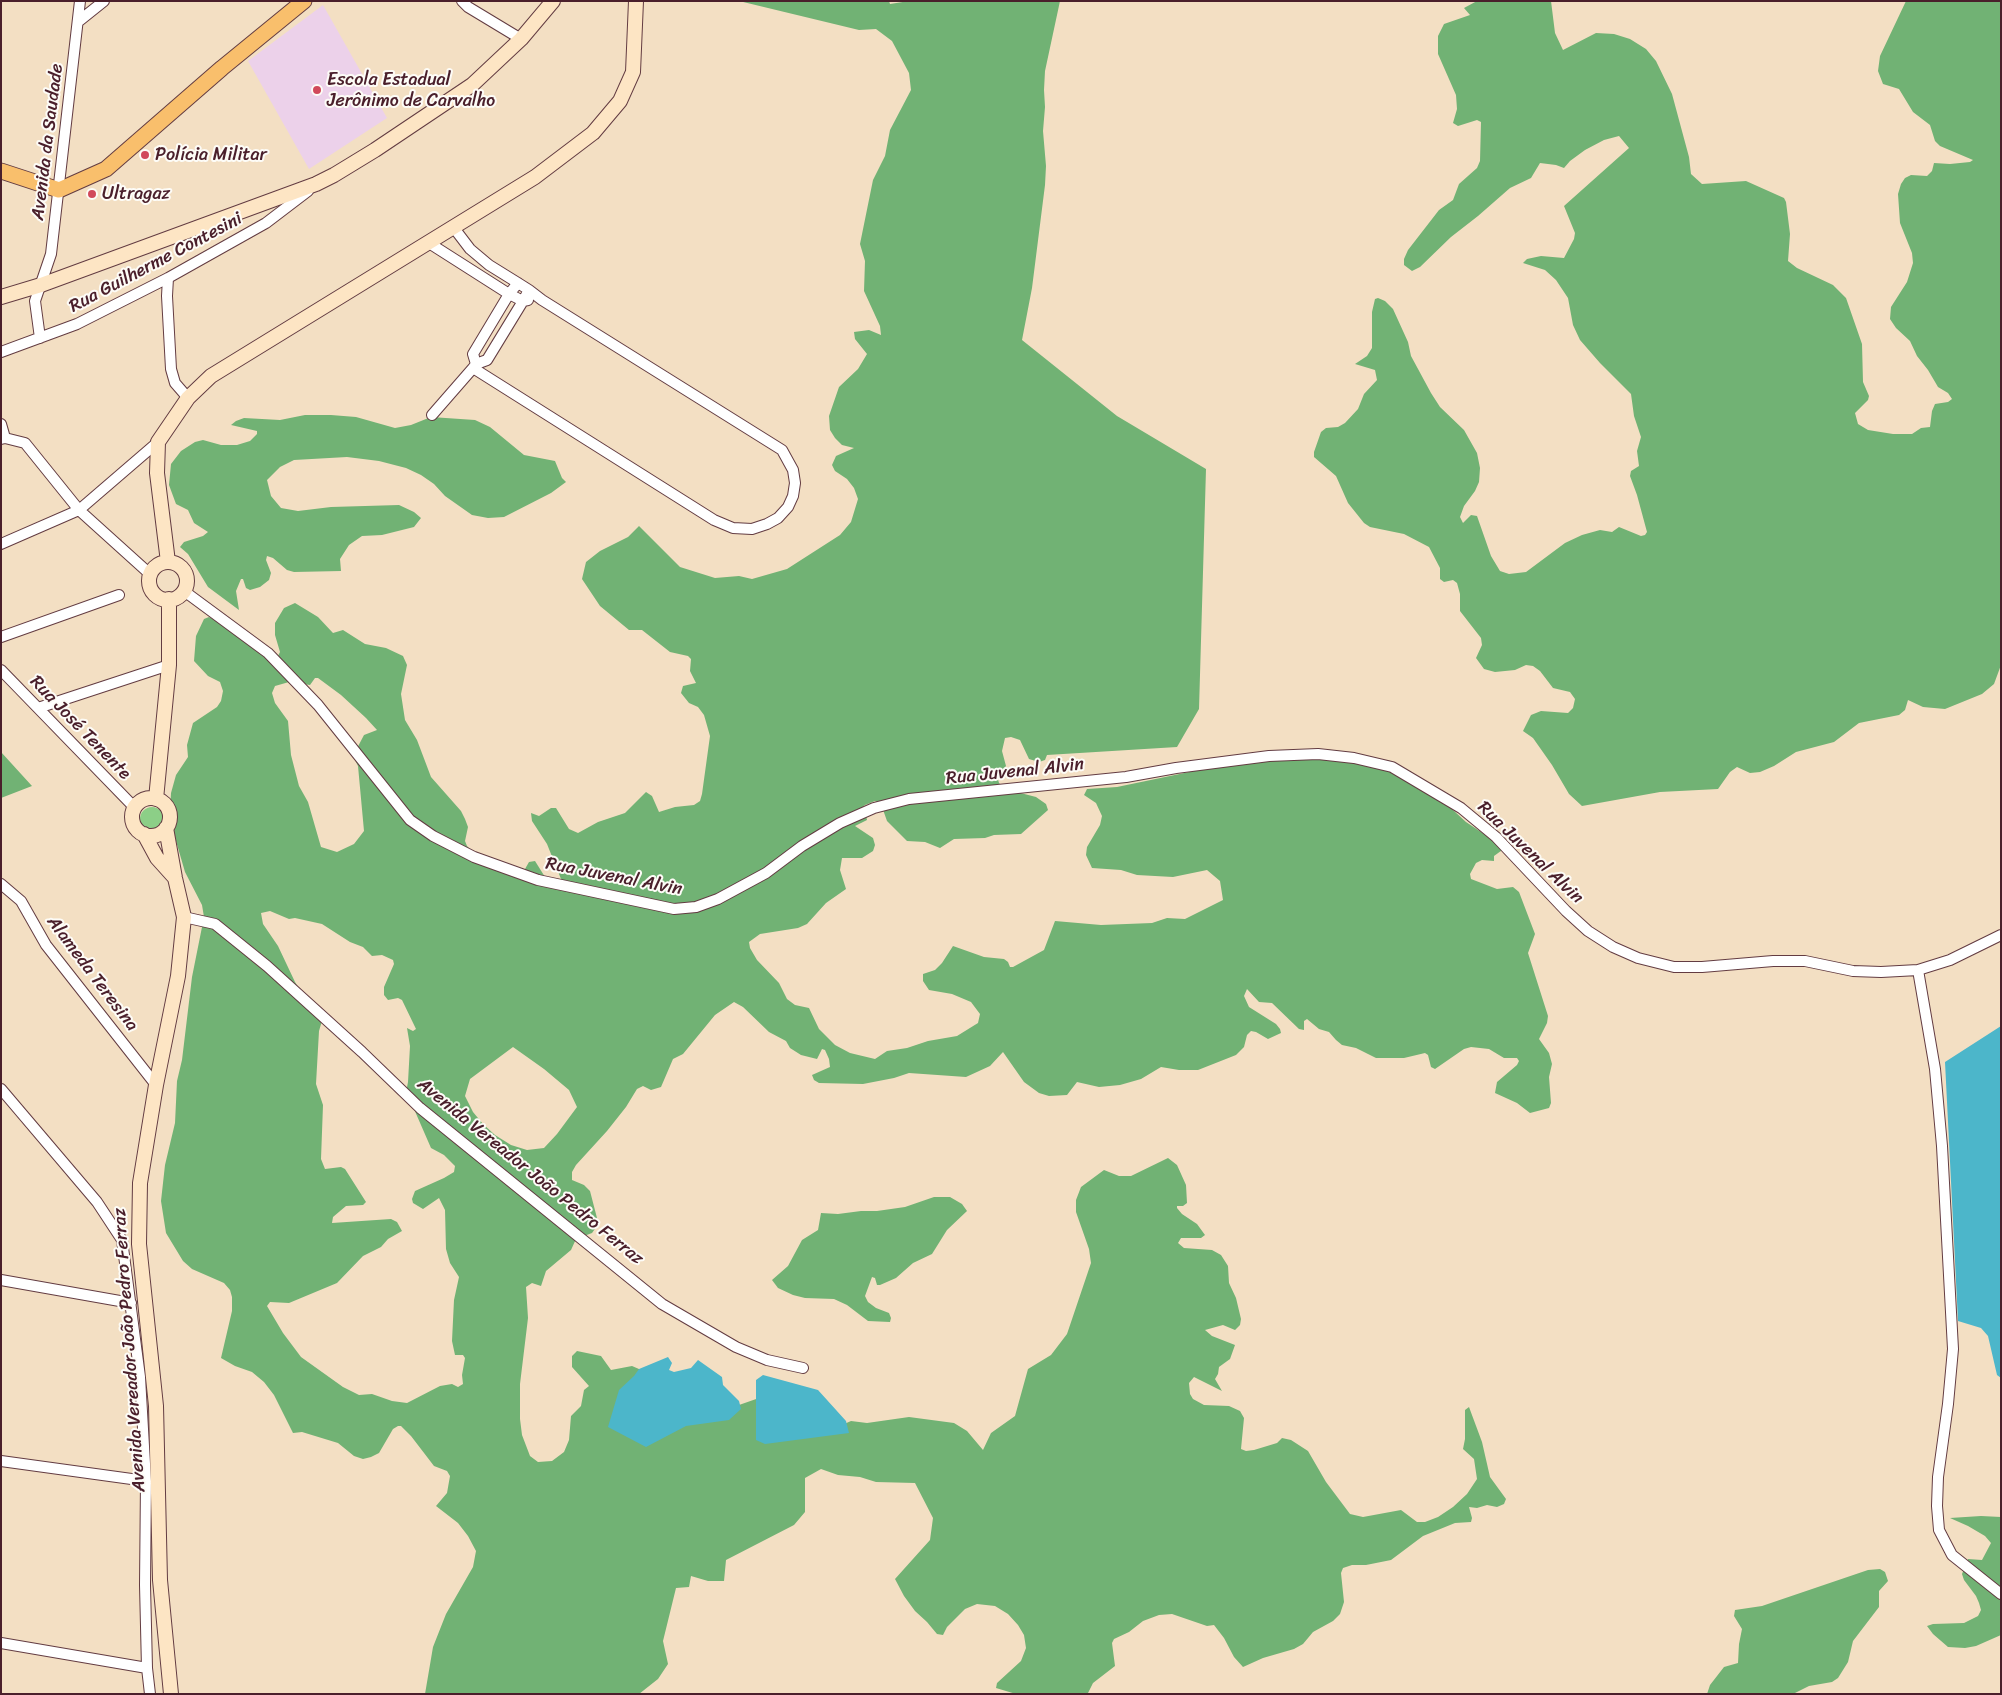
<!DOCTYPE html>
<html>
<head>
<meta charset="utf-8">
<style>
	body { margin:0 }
	#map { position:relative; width:2002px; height:1695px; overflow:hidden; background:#f3dfc3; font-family:Sriracha,sans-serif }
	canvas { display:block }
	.frame { position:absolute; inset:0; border:2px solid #4a1f2b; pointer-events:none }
</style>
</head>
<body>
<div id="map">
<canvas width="2002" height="1695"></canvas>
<div class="frame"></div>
</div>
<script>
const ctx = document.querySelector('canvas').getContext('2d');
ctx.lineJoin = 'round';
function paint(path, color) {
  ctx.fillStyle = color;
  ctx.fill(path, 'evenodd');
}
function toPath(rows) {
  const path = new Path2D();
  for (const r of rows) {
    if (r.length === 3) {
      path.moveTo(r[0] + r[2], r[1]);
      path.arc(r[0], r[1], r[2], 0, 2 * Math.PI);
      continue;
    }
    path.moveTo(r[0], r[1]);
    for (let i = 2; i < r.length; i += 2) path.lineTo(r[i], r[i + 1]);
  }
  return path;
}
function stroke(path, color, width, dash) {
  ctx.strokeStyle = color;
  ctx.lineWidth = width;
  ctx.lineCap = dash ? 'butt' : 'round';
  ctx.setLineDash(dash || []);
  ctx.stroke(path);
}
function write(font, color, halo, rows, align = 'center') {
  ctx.font = font + ' Sriracha,sans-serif';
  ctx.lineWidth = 4;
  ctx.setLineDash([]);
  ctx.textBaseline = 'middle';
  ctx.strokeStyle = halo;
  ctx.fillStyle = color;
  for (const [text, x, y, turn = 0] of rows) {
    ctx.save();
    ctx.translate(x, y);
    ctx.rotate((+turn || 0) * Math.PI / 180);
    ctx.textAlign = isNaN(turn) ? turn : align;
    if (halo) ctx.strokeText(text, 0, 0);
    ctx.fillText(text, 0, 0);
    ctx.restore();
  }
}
paint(toPath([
	[323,5,387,118,309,169,248,61]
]), '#ecd1ea');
paint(toPath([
	[152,819,12]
]), '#8ccf87');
paint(toPath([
	[739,1,889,1,890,4,909,1,1060,1,1045,71,1044,90,1045,107,1043,131,1046,166,1045,185,1032,288,1022,340,1117,416,1206,469,1199,709,1177,747,1047,755,1045,760,1039,762,1029,759,1020,740,1011,737,1005,738,1002,751,1006,766,997,776,999,783,1005,789,1036,797,1046,804,1048,810,1021,834,994,835,985,838,954,839,940,848,925,842,907,841,887,821,881,804,875,801,865,805,858,811,866,815,867,820,855,826,873,838,875,845,873,851,862,858,842,858,840,870,846,889,826,903,807,924,798,928,760,934,749,942,750,948,757,960,779,983,787,999,795,1005,809,1008,819,1029,835,1045,850,1053,875,1059,887,1051,907,1048,928,1041,957,1036,978,1023,980,1014,971,1002,952,994,929,990,923,981,923,974,935,970,942,963,953,946,984,957,1004,959,1008,962,1010,967,1013,967,1044,950,1055,921,1101,925,1152,923,1167,918,1185,919,1223,900,1220,881,1207,870,1173,877,1137,875,1121,870,1092,868,1086,855,1087,847,1100,825,1102,816,1096,803,1084,795,1087,789,1117,787,1247,760,1324,749,1354,753,1399,767,1444,795,1453,810,1466,822,1505,848,1494,856,1494,861,1482,860,1476,863,1470,874,1471,879,1497,889,1513,887,1519,892,1535,934,1528,953,1548,1016,1547,1023,1539,1039,1549,1053,1552,1064,1549,1077,1551,1103,1549,1108,1530,1113,1517,1103,1495,1093,1497,1082,1517,1065,1519,1061,1517,1058,1504,1058,1489,1049,1471,1047,1464,1049,1435,1069,1431,1067,1428,1055,1425,1053,1404,1058,1376,1058,1356,1048,1342,1045,1336,1040,1329,1032,1319,1029,1307,1019,1304,1021,1304,1030,1299,1029,1272,1003,1259,1002,1247,989,1244,996,1249,1007,1276,1024,1280,1029,1281,1033,1268,1039,1256,1032,1251,1031,1247,1035,1244,1047,1236,1055,1198,1070,1179,1070,1161,1067,1141,1079,1120,1085,1099,1087,1077,1082,1067,1095,1049,1096,1039,1093,1024,1082,1003,1052,990,1066,966,1077,909,1073,894,1078,863,1084,819,1083,814,1080,812,1075,830,1067,829,1059,825,1050,822,1049,817,1059,801,1055,790,1048,786,1041,769,1032,743,1007,734,1002,715,1015,683,1054,673,1059,661,1087,651,1090,643,1086,637,1089,626,1107,607,1131,576,1165,572,1172,572,1180,584,1185,590,1191,597,1218,597,1226,592,1233,576,1239,571,1250,546,1271,541,1286,532,1283,526,1287,528,1318,520,1384,520,1419,522,1435,530,1456,538,1462,552,1461,564,1452,569,1440,571,1416,581,1406,584,1390,589,1386,572,1367,572,1356,577,1351,601,1356,611,1370,632,1366,639,1369,646,1379,699,1419,759,1398,835,1428,851,1421,867,1423,909,1417,954,1423,967,1431,983,1450,991,1433,1015,1416,1028,1369,1051,1355,1067,1334,1091,1263,1089,1249,1076,1212,1076,1200,1081,1187,1104,1170,1119,1176,1131,1176,1168,1158,1177,1165,1186,1185,1187,1203,1183,1206,1177,1206,1177,1208,1182,1214,1197,1224,1205,1235,1201,1238,1181,1238,1178,1243,1184,1248,1212,1250,1221,1255,1228,1266,1229,1283,1236,1298,1241,1319,1240,1325,1235,1330,1223,1325,1205,1330,1212,1336,1235,1345,1230,1359,1219,1367,1218,1374,1215,1379,1222,1391,1194,1377,1189,1383,1190,1394,1193,1399,1204,1405,1229,1406,1240,1411,1244,1418,1241,1449,1246,1451,1254,1450,1277,1443,1282,1438,1291,1440,1308,1451,1326,1482,1350,1514,1363,1517,1401,1510,1417,1522,1425,1522,1438,1517,1453,1507,1467,1494,1477,1479,1474,1459,1463,1449,1465,1439,1465,1410,1469,1407,1482,1442,1490,1477,1506,1499,1504,1504,1497,1507,1487,1505,1477,1508,1469,1507,1472,1518,1471,1522,1455,1523,1423,1536,1391,1560,1366,1565,1352,1565,1343,1568,1341,1573,1344,1602,1340,1614,1333,1621,1313,1632,1303,1644,1294,1649,1263,1658,1243,1667,1234,1657,1224,1638,1214,1625,1207,1626,1172,1614,1159,1615,1143,1621,1129,1632,1114,1639,1112,1643,1115,1666,1093,1683,1088,1693,1016,1694,996,1688,997,1683,1021,1661,1026,1648,1024,1635,1018,1625,1008,1614,995,1606,977,1604,965,1609,947,1627,943,1635,937,1634,927,1622,915,1611,904,1596,895,1579,930,1540,933,1518,915,1483,876,1482,860,1477,838,1475,821,1469,805,1478,805,1512,794,1525,726,1560,724,1581,708,1581,691,1576,689,1587,676,1588,663,1641,668,1664,658,1679,639,1694,425,1694,433,1647,446,1614,473,1567,476,1551,468,1536,458,1523,436,1506,447,1493,450,1476,447,1471,434,1466,411,1436,401,1426,398,1426,393,1429,379,1453,371,1457,363,1459,354,1456,338,1443,302,1432,293,1433,274,1395,264,1382,252,1372,235,1366,221,1358,232,1311,232,1297,230,1290,224,1283,192,1269,183,1261,166,1233,161,1201,165,1165,175,1123,177,1081,182,1060,192,977,204,917,202,905,185,872,174,834,170,811,171,793,176,775,188,757,187,745,193,723,217,707,221,701,223,691,220,682,208,676,194,661,196,636,204,619,209,617,231,628,268,653,278,656,280,652,275,635,275,623,284,608,295,603,318,617,333,633,343,630,365,644,386,648,403,656,407,665,401,694,405,720,417,740,431,777,461,811,465,819,468,827,465,841,467,846,474,853,519,869,525,869,529,862,535,861,545,877,560,884,561,879,547,844,532,821,531,813,539,816,551,808,556,808,569,829,578,833,598,822,625,813,646,792,652,796,659,812,675,807,694,805,700,801,702,794,710,736,704,715,698,707,689,703,681,693,683,686,696,683,690,671,691,659,688,656,670,652,642,630,629,630,600,606,582,579,586,562,600,551,628,537,639,526,680,567,715,578,739,576,752,579,787,569,840,535,851,522,858,499,854,488,847,479,835,471,832,465,836,456,854,448,842,445,835,438,830,430,829,416,839,387,858,369,867,354,855,339,854,332,869,330,881,335,880,326,864,291,865,261,860,244,873,180,885,156,890,130,911,90,909,73,892,41,876,29,859,30],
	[315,678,318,678,341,695,366,718,377,730,364,735,353,756,358,766,364,831,354,844,337,852,321,847,308,802,299,786,291,755,288,721,275,703,272,693,275,686,289,682,310,685],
	[270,911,289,919,295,918,322,924,350,942,363,947,372,956,382,955,393,960,394,964,384,987,384,995,388,1000,398,998,402,1000,416,1029,413,1031,407,1028,410,1046,408,1082,405,1098,414,1109,431,1148,444,1155,455,1166,454,1172,444,1178,415,1191,412,1199,413,1203,423,1209,439,1198,445,1210,446,1249,450,1263,459,1277,454,1300,452,1341,455,1355,463,1355,465,1358,462,1375,463,1384,458,1387,452,1384,440,1386,407,1403,392,1401,372,1394,359,1395,343,1387,301,1357,283,1333,267,1306,270,1302,289,1303,337,1283,363,1256,381,1247,388,1239,402,1231,397,1222,391,1219,332,1223,333,1217,346,1206,363,1205,366,1202,345,1169,341,1167,325,1169,321,1159,323,1105,316,1084,319,1031,324,1014,305,998,295,982,278,946,263,924,261,913],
	[513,1047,544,1069,569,1090,577,1107,557,1134,544,1148,527,1150,511,1145,495,1135,483,1124,473,1112,465,1096,470,1079],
	[1477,1,1551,1,1555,33,1563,50,1596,33,1614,34,1630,39,1646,49,1656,61,1672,94,1689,157,1691,174,1702,184,1746,181,1784,198,1786,202,1790,234,1788,261,1797,268,1833,285,1846,298,1862,344,1863,382,1869,396,1868,400,1855,413,1858,424,1868,430,1893,434,1912,434,1921,428,1930,427,1932,411,1935,404,1948,402,1952,399,1948,393,1938,387,1928,370,1917,356,1910,341,1896,328,1890,319,1891,307,1907,282,1913,263,1912,253,1900,223,1898,194,1901,184,1905,178,1911,175,1927,176,1932,171,1934,163,1950,164,1970,162,1973,160,1940,146,1935,141,1930,125,1913,112,1899,89,1883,84,1878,71,1880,56,1906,1,2001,1,2001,665,1994,684,1982,694,1945,709,1923,707,1908,700,1905,710,1899,715,1859,723,1834,742,1796,752,1774,766,1760,772,1750,773,1737,767,1730,772,1718,789,1660,792,1582,806,1569,794,1552,765,1533,738,1523,731,1531,715,1541,711,1568,713,1573,708,1575,699,1570,692,1553,688,1540,671,1533,666,1526,665,1515,670,1495,672,1484,669,1476,658,1482,645,1481,638,1460,611,1460,594,1457,583,1453,580,1444,582,1440,579,1440,568,1429,547,1404,534,1370,527,1364,523,1348,503,1336,476,1314,457,1314,452,1321,432,1326,428,1338,427,1345,423,1358,409,1364,394,1377,380,1375,370,1355,364,1367,356,1372,348,1372,312,1375,299,1378,298,1385,301,1393,309,1408,342,1411,356,1431,393,1440,407,1464,430,1477,453,1480,468,1479,482,1475,491,1464,506,1460,517,1463,523,1471,515,1477,516,1491,556,1500,571,1509,574,1526,572,1565,543,1582,535,1600,530,1612,532,1619,527,1641,536,1645,535,1647,532,1637,495,1630,476,1631,471,1639,466,1637,451,1641,437,1634,416,1631,394,1600,363,1580,340,1573,325,1568,298,1556,280,1545,270,1523,263,1527,259,1541,256,1564,258,1574,239,1575,233,1564,206,1629,148,1619,136,1604,140,1585,150,1570,161,1564,168,1556,165,1540,163,1531,178,1510,188,1478,216,1451,237,1420,267,1412,271,1404,265,1404,259,1408,250,1439,210,1453,200,1459,184,1477,168,1480,161,1481,122,1477,120,1458,126,1453,123,1457,109,1456,95,1438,54,1438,36,1444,24,1470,15,1464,8],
	[305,415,331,415,356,417,395,428,411,425,431,417,475,420,490,427,524,455,555,461,562,478,566,482,551,493,504,517,488,518,472,515,445,496,434,484,421,475,406,468,379,461,347,457,294,460,280,467,267,480,271,496,281,508,298,511,331,507,399,505,414,512,421,518,414,527,382,535,362,536,349,545,340,559,341,571,294,572,287,570,273,558,267,556,266,560,271,573,269,580,260,587,250,590,246,588,243,579,241,579,236,591,239,610,208,587,188,554,180,547,184,542,203,536,208,532,194,523,188,510,176,504,169,485,171,464,181,451,195,442,203,440,221,445,237,445,250,441,257,434,257,431,231,425,236,421,244,418,280,420],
	[1,752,32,786,1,798],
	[934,1197,950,1197,962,1204,967,1211,947,1230,932,1254,913,1263,896,1278,880,1285,877,1285,875,1278,872,1277,865,1296,868,1302,876,1308,889,1313,891,1318,890,1322,868,1321,847,1305,834,1299,805,1298,793,1295,778,1288,772,1280,788,1266,802,1240,818,1230,821,1213,838,1214,861,1211,877,1211,905,1207],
	[1981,1516,2001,1517,2001,1635,1976,1646,1965,1648,1948,1647,1933,1634,1927,1626,1933,1624,1964,1623,1978,1616,1981,1610,1979,1603,1976,1596,1964,1580,1962,1574,1968,1559,1982,1560,1991,1543,1985,1536,1968,1526,1950,1518],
	[1880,1569,1885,1572,1888,1581,1879,1591,1879,1607,1853,1641,1848,1662,1838,1678,1832,1682,1809,1686,1793,1694,1707,1694,1710,1685,1724,1667,1738,1663,1739,1644,1742,1629,1734,1616,1735,1610,1762,1606,1868,1570]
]), '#71b274');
paint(toPath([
	[2001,1026,2001,1378,1997,1375,1988,1336,1981,1328,1958,1321,1945,1062],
	[668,1357,672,1363,669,1370,674,1372,691,1368,698,1360,722,1377,723,1385,739,1401,741,1409,729,1420,686,1426,646,1447,608,1427,619,1390,634,1376,639,1369],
	[763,1375,818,1390,846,1421,849,1433,765,1444,756,1440,756,1380]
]), '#4cb6ca');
const street = toPath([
	[462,1,468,7,521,39],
	[79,21,104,1],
	[454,228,470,249,489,265,518,283,529,290,542,300,782,450,793,470,795,483,793,496,788,507,778,518,767,524,752,529,733,528,714,520,473,368,476,364,473,354,509,294,518,283],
	[429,243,509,294,523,301,529,290],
	[168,278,167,296,171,369,175,383,188,398],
	[40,338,35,301,51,254,80,1],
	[1,352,77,324,168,278,266,223,308,191],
	[476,364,487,360,523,301,528,300],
	[432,415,473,368],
	[1,424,5,438,1,439],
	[5,438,25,443,79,510,151,575],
	[1,544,79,510,158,442],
	[184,591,268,653,318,705,410,820,433,836,474,857,538,880,674,909,696,907,718,899,766,873,802,846,840,823,874,808,909,799,1126,777,1176,768,1269,756,1318,754,1354,758,1392,767,1461,808,1496,837,1566,911,1588,931,1613,947,1638,958,1674,967,1702,967,1773,961,1805,961,1853,971,1881,972,1918,970,1950,960,2001,935],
	[1,637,119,595],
	[1,670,135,808],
	[38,708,169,665],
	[1,884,21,901,46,945,156,1085],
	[184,917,215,924,267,966,362,1052,420,1108,662,1304,736,1347,767,1360,803,1368],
	[1918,970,1935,1069,1942,1146,1953,1349,1948,1404,1938,1477,1937,1506,1939,1530,1952,1555,2001,1594],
	[1,1089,97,1202,122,1240,140,1377,146,1481,145,1585,147,1668,150,1694],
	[1,1280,131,1303],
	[1,1461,146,1481],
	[1,1643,147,1668]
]);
const secondary = toPath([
	[1,297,41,285,316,184,334,175,375,150,472,85,521,39,553,1],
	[168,562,157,473,158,442,188,398,211,376,535,177,593,133,620,101,633,72,636,1],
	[168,581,19],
	[151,817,19],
	[156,799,169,665,169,599],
	[166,828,175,878,184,917,178,976,156,1085,140,1183,139,1244,156,1406,160,1580,171,1694],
	[144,834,157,858,175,878]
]);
const primary = toPath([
	[1,171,59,190,106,169,222,68,304,1]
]);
stroke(street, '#633c42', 12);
stroke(secondary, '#633c42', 16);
stroke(primary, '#633c42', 17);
stroke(street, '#fff', 10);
stroke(secondary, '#fde5c4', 14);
stroke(primary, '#f9bf6c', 15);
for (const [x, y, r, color] of [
	[317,90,5,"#d1495b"],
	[145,155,5,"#d1495b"],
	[92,194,5,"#d1495b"]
]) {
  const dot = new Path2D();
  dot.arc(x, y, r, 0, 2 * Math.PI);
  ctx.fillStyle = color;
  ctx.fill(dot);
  stroke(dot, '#fdfcf7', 2);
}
write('18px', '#4a1f2b', '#fdfcf7', [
	["Escola Estadual",327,80],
	["Jerônimo de Carvalho",327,101],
	["Polícia Militar",155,155],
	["Ultragaz",102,194]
], 'left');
write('18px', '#4a1f2b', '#fdfcf7', [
	["Avenida da Saudade",48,142,-83],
	["Rua Guilherme Contesini",156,263,-28],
	["Rua José Tenente",80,728,46],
	["Rua Juvenal Alvin",1015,772,-6],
	["Rua Juvenal Alvin",1530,853,44],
	["Rua Juvenal Alvin",614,877,11],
	["Alameda Teresina",92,974,53],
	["Avenida Vereador João Pedro Ferraz",530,1172,39],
	["Avenida Vereador João Pedro Ferraz",130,1350,-94]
]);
</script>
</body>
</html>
